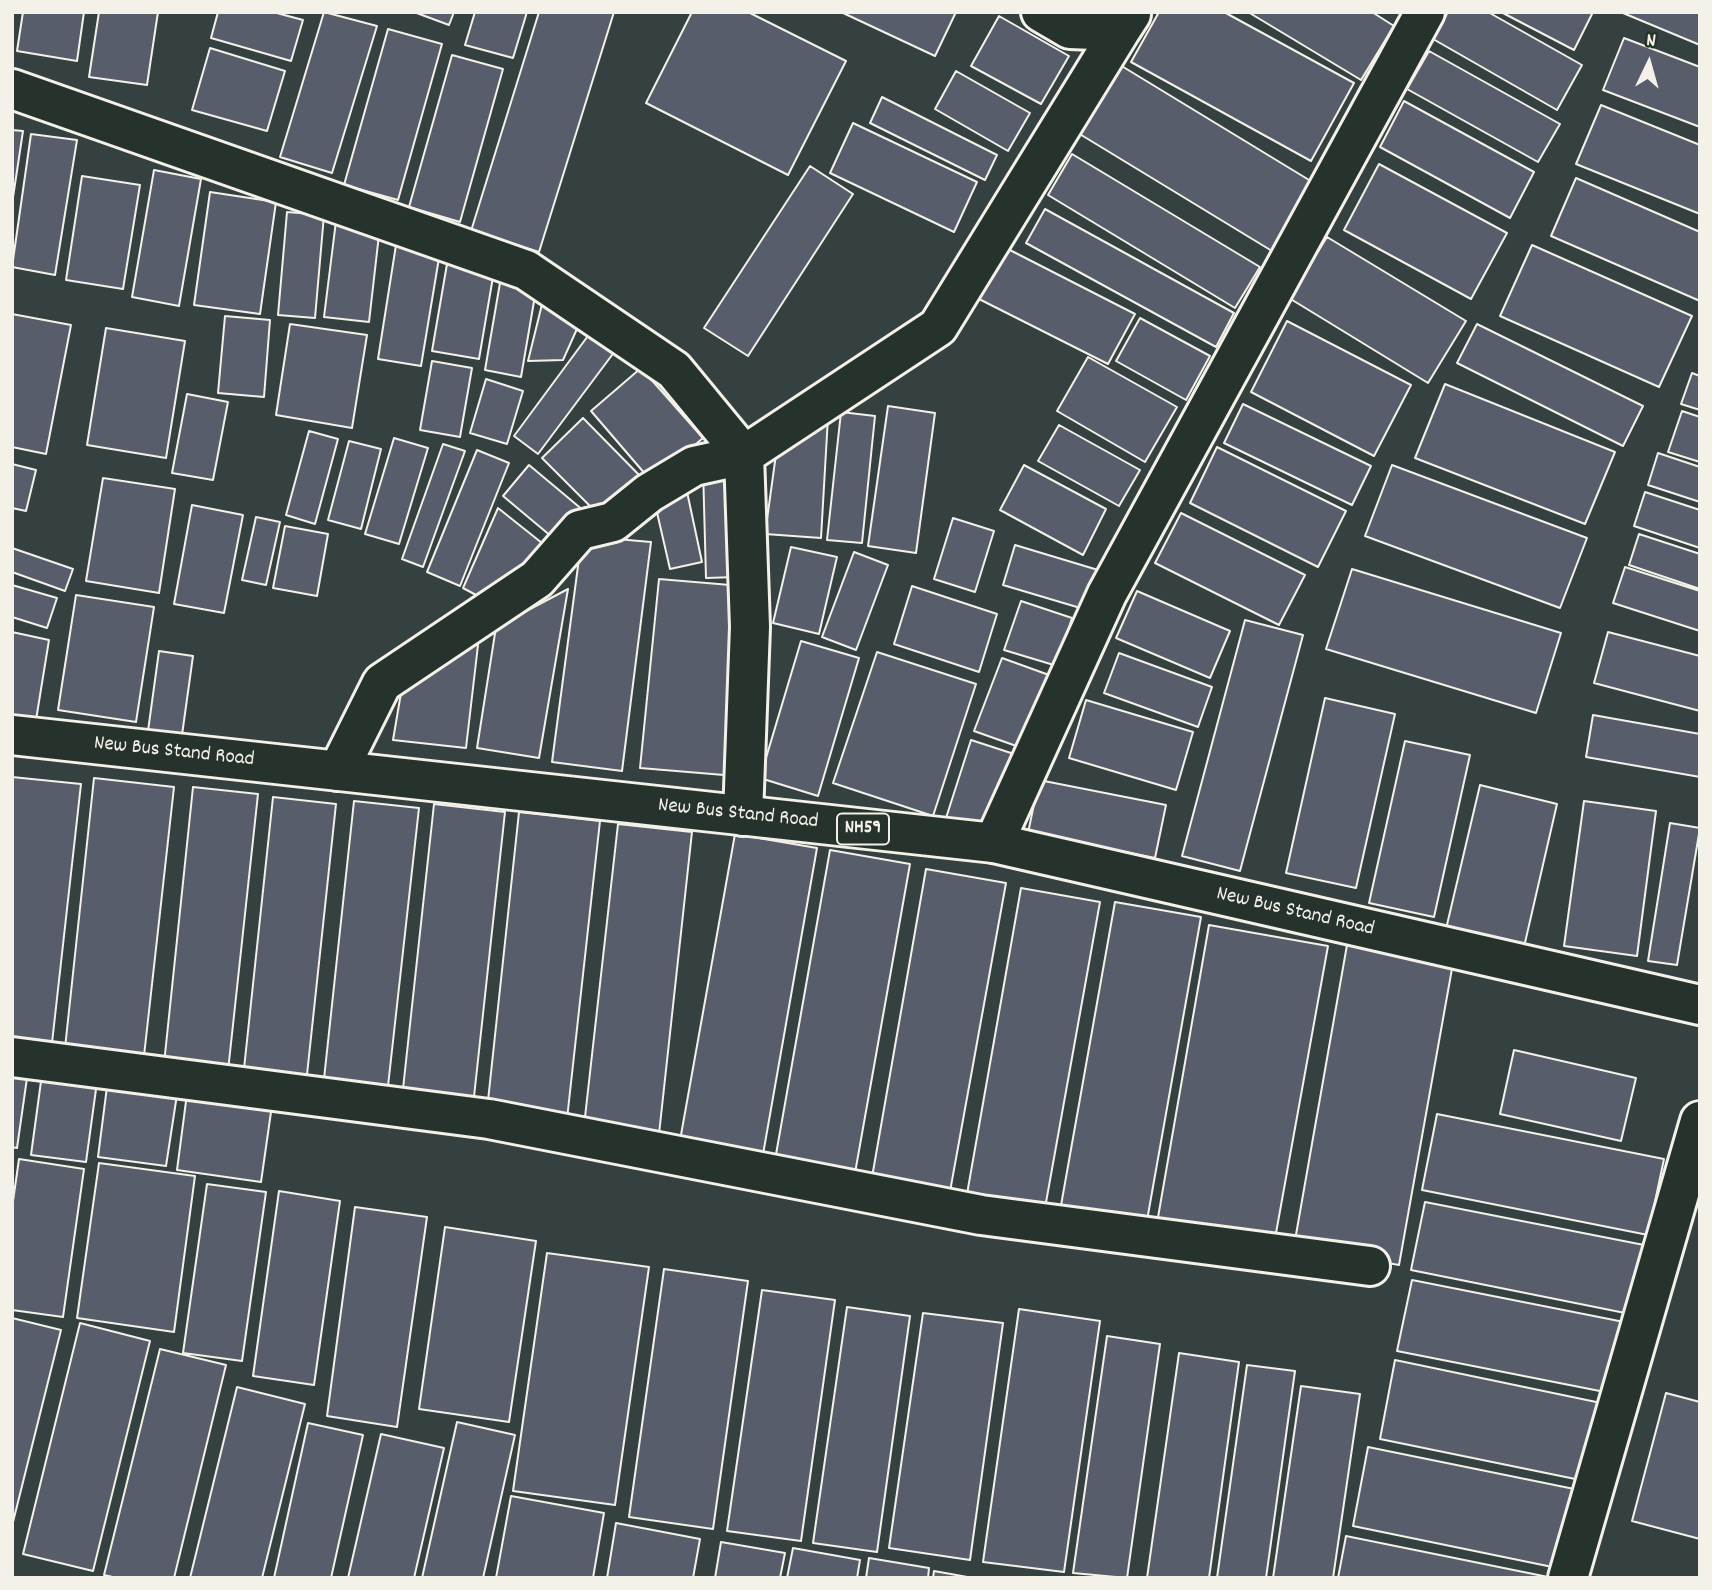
<!DOCTYPE html>
<html>
<head>
<meta charset="utf-8">
<style>
	body { margin:0 }
	#map { position:relative; width:1712px; height:1590px; overflow:hidden; background:#354040; font-family:Dekko,sans-serif }
	canvas { display:block }
	.frame { position:absolute; inset:0; border:14px solid #f4f1e8; pointer-events:none }
	.north { position:absolute; left:1614px; top:28px; width:70px; height:70px; -webkit-text-stroke:5px #26332d; paint-order:stroke; rotate:5deg; font-size:19px; font-weight:700; line-height:28px; text-align:center; color:#f4f1e8 }
	.north::after { content:''; display:block; margin:auto; width:24px; height:32px; background:#f4f1e8; clip-path:polygon(50% 0,100% 100%,50% 72%,0 100%) }
</style>
</head>
<body>
<div id="map">
<canvas width="1712" height="1590"></canvas>
<div class="frame"></div>
<div class="north">N</div>
</div>
<script>
const ctx = document.querySelector('canvas').getContext('2d');
ctx.lineJoin = 'round';
function paint(path, color) {
  ctx.fillStyle = color;
  ctx.fill(path, 'evenodd');
}
function toPath(rows) {
  const path = new Path2D();
  for (const r of rows) {
    path.moveTo(r[0], r[1]);
    for (let i = 2; i < r.length; i += 2) path.lineTo(r[i], r[i + 1]);
  }
  return path;
}
function stroke(path, color, width, dash) {
  ctx.strokeStyle = color;
  ctx.lineWidth = width;
  ctx.lineCap = dash ? 'butt' : 'round';
  ctx.setLineDash(dash || []);
  ctx.stroke(path);
}
function write(font, color, halo, rows, align = 'center') {
  ctx.font = font + ' Dekko,sans-serif';
  ctx.lineWidth = 6;
  ctx.setLineDash([]);
  ctx.textBaseline = 'middle';
  ctx.strokeStyle = halo;
  ctx.fillStyle = color;
  for (const [text, x, y, turn = 0] of rows) {
    ctx.save();
    ctx.translate(x, y);
    ctx.rotate((+turn || 0) * Math.PI / 180);
    ctx.textAlign = isNaN(turn) ? turn : align;
    if (halo) ctx.strokeText(text, 0, 0);
    ctx.fillText(text, 0, 0);
    ctx.restore();
  }
}
const building = toPath([
	[23,12,84,12,77,61,17,51,23,12],
	[99,12,158,12,147,85,89,77,99,12],
	[218,12,273,12,303,20,291,61,211,38,218,12],
	[324,12,377,26,332,173,280,157,324,12],
	[414,12,454,12,449,25,414,12],
	[475,12,527,12,513,58,465,45,475,12],
	[539,12,614,12,539,252,471,231,539,12],
	[692,12,748,12,846,61,788,175,646,103,692,12],
	[841,12,956,12,935,56,841,12],
	[1159,12,1224,12,1354,83,1311,161,1131,62,1159,12],
	[1248,12,1372,12,1394,26,1361,80,1248,12],
	[1448,12,1488,12,1582,65,1557,110,1433,39,1448,12],
	[1501,12,1593,12,1574,50,1501,12],
	[1700,12,1700,45,1623,13,1624,12,1700,12],
	[999,16,1069,56,1041,104,971,66,999,16],
	[388,29,442,44,398,200,344,185,388,29],
	[1624,38,1700,67,1700,127,1603,90,1624,38],
	[210,48,285,71,267,131,192,110,210,48],
	[1429,51,1560,124,1538,162,1407,89,1429,51],
	[452,55,503,69,460,222,409,207,452,55],
	[1120,65,1314,183,1272,251,1078,133,1120,65],
	[956,71,1030,113,1008,151,935,109,956,71],
	[882,97,997,155,985,180,870,123,882,97],
	[1404,101,1534,172,1510,218,1380,147,1404,101],
	[1601,105,1700,145,1700,214,1576,164,1601,105],
	[853,123,977,182,954,232,830,173,853,123],
	[12,130,23,131,12,204,12,130],
	[31,134,77,140,55,275,12,267,31,134],
	[1072,154,1260,267,1235,308,1048,195,1072,154],
	[1379,164,1507,233,1471,299,1344,230,1379,164],
	[810,166,853,194,748,356,704,328,810,166],
	[154,170,201,179,179,306,132,297,154,170],
	[82,176,140,185,123,289,66,280,82,176],
	[1576,178,1700,232,1700,301,1551,236,1576,178],
	[210,192,276,202,260,314,194,305,210,192],
	[1045,209,1234,313,1216,347,1026,243,1045,209],
	[287,212,324,215,315,318,278,315,287,212],
	[336,221,380,226,369,322,324,317,336,221],
	[1327,237,1466,321,1428,383,1289,298,1327,237],
	[396,245,440,252,421,366,378,359,396,245],
	[1532,245,1692,316,1659,387,1500,316,1532,245],
	[1004,247,1135,314,1108,364,979,299,1004,247],
	[447,264,494,271,479,359,432,351,447,264],
	[501,277,537,284,521,377,485,370,501,277],
	[545,292,585,311,563,360,528,361,545,292],
	[12,314,71,325,46,454,12,447,12,314],
	[225,316,270,320,264,397,218,393,225,316],
	[1140,318,1210,356,1186,400,1116,361,1140,318],
	[1287,321,1411,385,1374,456,1251,392,1287,321],
	[290,324,367,335,352,428,276,415,290,324],
	[1477,324,1643,406,1623,446,1457,363,1477,324],
	[596,325,621,343,538,454,514,436,596,325],
	[106,328,185,341,166,458,87,445,106,328],
	[1088,357,1177,407,1145,462,1057,411,1088,357],
	[432,361,472,368,460,437,420,430,432,361],
	[641,368,703,438,652,482,591,411,641,368],
	[1692,373,1700,376,1700,410,1681,404,1692,373],
	[486,379,523,391,507,444,470,433,486,379],
	[1445,384,1615,452,1585,524,1415,458,1445,384],
	[187,394,228,402,213,480,172,473,187,394],
	[1243,404,1371,466,1352,505,1224,443,1243,404],
	[888,406,935,413,916,553,868,546,888,406],
	[1682,411,1700,417,1700,462,1668,452,1682,411],
	[841,412,875,416,862,543,827,540,841,412],
	[828,417,821,538,765,534,777,447,828,417],
	[583,418,645,481,605,521,542,458,583,418],
	[1059,425,1140,470,1119,506,1038,461,1059,425],
	[309,431,338,439,315,524,286,515,309,431],
	[394,438,428,448,399,544,365,534,394,438],
	[349,441,381,449,361,529,328,520,349,441],
	[443,444,465,451,423,567,402,559,443,444],
	[1217,447,1346,511,1318,567,1190,503,1217,447],
	[477,450,509,463,460,586,427,572,477,450],
	[1658,453,1700,467,1700,502,1648,485,1658,453],
	[12,464,36,470,26,511,12,508,12,464],
	[529,465,584,511,558,542,503,496,529,465],
	[1024,465,1106,509,1083,555,1000,510,1024,465],
	[1392,465,1587,538,1560,608,1365,536,1392,465],
	[734,467,737,577,706,578,703,468,734,467],
	[103,478,175,489,159,593,86,581,103,478],
	[686,487,702,562,670,569,653,495,686,487],
	[1645,492,1700,510,1700,548,1634,526,1645,492],
	[192,505,243,515,224,613,174,604,192,505],
	[498,508,552,551,491,603,463,588,498,508],
	[1181,513,1305,575,1279,625,1155,563,1181,513],
	[256,517,280,522,266,585,242,580,256,517],
	[953,518,994,531,975,592,934,579,953,518],
	[285,526,328,534,317,596,273,588,285,526],
	[1639,534,1700,554,1700,589,1629,565,1639,534],
	[582,536,651,542,622,771,552,762,582,536],
	[1015,545,1098,570,1087,610,1003,585,1015,545],
	[791,547,837,557,819,634,773,623,791,547],
	[12,548,73,569,65,591,12,572,12,548],
	[854,552,888,565,856,650,822,637,854,552],
	[1625,567,1700,591,1700,631,1613,603,1625,567],
	[1352,569,1561,633,1536,713,1326,649,1352,569],
	[659,579,742,586,724,775,640,768,659,579],
	[12,585,57,598,47,628,12,617,12,585],
	[912,586,997,614,979,672,894,644,912,586],
	[568,589,539,758,477,748,496,627,568,589],
	[1137,591,1230,631,1210,678,1116,638,1137,591],
	[76,595,154,607,136,722,58,710,76,595],
	[1021,601,1072,618,1057,666,1004,650,1021,601],
	[1245,620,1303,635,1240,871,1182,856,1245,620],
	[480,628,466,748,393,740,402,687,480,628],
	[12,632,49,640,36,720,12,716,12,632],
	[1608,632,1700,656,1700,711,1594,683,1608,632],
	[801,641,859,658,818,796,760,778,801,641],
	[159,651,193,656,182,735,148,731,159,651],
	[877,652,976,684,933,816,833,783,877,652],
	[1119,653,1212,687,1198,727,1104,693,1119,653],
	[1002,658,1049,675,1022,748,974,731,1002,658],
	[1325,698,1395,714,1356,888,1286,873,1325,698],
	[1086,700,1193,732,1176,790,1069,758,1086,700],
	[1593,715,1700,734,1700,777,1586,757,1593,715],
	[971,740,1014,754,988,832,946,818,971,740],
	[1405,741,1470,755,1434,917,1369,903,1405,741],
	[12,777,81,784,52,1043,12,1038,12,777],
	[94,778,174,787,144,1056,65,1048,94,778],
	[1039,780,1166,805,1155,858,1028,833,1039,780],
	[1480,785,1557,804,1524,947,1446,929,1480,785],
	[193,787,258,794,228,1071,164,1064,193,787],
	[273,797,336,804,306,1084,243,1078,273,797],
	[354,801,419,808,387,1095,323,1088,354,801],
	[1584,801,1656,811,1637,956,1564,946,1584,801],
	[434,804,505,812,473,1106,402,1098,434,804],
	[519,812,600,821,567,1119,487,1110,519,812],
	[1670,823,1700,828,1677,965,1648,961,1670,823],
	[618,824,692,832,659,1134,584,1126,618,824],
	[735,834,817,848,762,1160,679,1146,735,834],
	[830,850,910,864,855,1173,775,1160,830,850],
	[926,869,1006,883,949,1197,871,1183,926,869],
	[1021,888,1100,902,1045,1208,967,1194,1021,888],
	[1115,902,1201,917,1146,1226,1060,1211,1115,902],
	[1209,925,1328,946,1274,1244,1157,1223,1209,925],
	[1347,945,1453,963,1399,1265,1294,1246,1347,945],
	[1514,1050,1636,1078,1621,1141,1500,1114,1514,1050],
	[42,1074,97,1082,86,1162,31,1155,42,1074],
	[12,1076,27,1078,17,1148,12,1147,12,1076],
	[108,1079,178,1088,166,1166,98,1157,108,1079],
	[188,1086,273,1098,261,1182,177,1170,188,1086],
	[1437,1114,1664,1159,1648,1235,1422,1190,1437,1114],
	[19,1159,84,1169,63,1317,12,1310,12,1208,19,1159],
	[99,1163,195,1176,174,1332,77,1318,99,1163],
	[207,1184,266,1192,242,1361,183,1353,207,1184],
	[279,1191,340,1201,314,1385,253,1376,279,1191],
	[1425,1202,1644,1245,1630,1314,1411,1270,1425,1202],
	[355,1207,427,1217,397,1427,327,1416,355,1207],
	[445,1227,536,1241,509,1422,419,1409,445,1227],
	[547,1253,649,1267,615,1505,513,1491,547,1253],
	[664,1269,748,1281,713,1529,629,1517,664,1269],
	[1412,1280,1624,1322,1610,1393,1397,1351,1412,1280],
	[762,1290,835,1300,801,1541,727,1531,762,1290],
	[847,1307,910,1316,877,1552,813,1543,847,1307],
	[1019,1309,1100,1321,1064,1572,983,1562,1019,1309],
	[923,1313,1003,1323,970,1560,889,1548,923,1313],
	[12,1318,61,1330,12,1526,12,1318],
	[80,1323,150,1341,93,1571,23,1554,80,1323],
	[1107,1336,1160,1344,1127,1578,1073,1573,1107,1336],
	[160,1349,226,1365,174,1578,117,1578,104,1575,160,1349],
	[1179,1353,1239,1362,1209,1578,1147,1578,1179,1353],
	[1395,1360,1601,1403,1585,1481,1380,1439,1395,1360],
	[1247,1365,1295,1371,1266,1578,1217,1578,1247,1365],
	[1301,1386,1360,1394,1333,1578,1273,1578,1301,1386],
	[237,1387,305,1404,262,1578,190,1578,237,1387],
	[1666,1393,1700,1402,1700,1539,1632,1521,1666,1393],
	[457,1422,515,1435,483,1578,422,1578,457,1422],
	[308,1423,363,1435,331,1578,274,1578,308,1423],
	[381,1434,444,1448,414,1578,348,1578,381,1434],
	[1368,1447,1584,1491,1567,1570,1353,1526,1368,1447],
	[511,1496,604,1513,593,1578,496,1578,511,1496],
	[616,1523,700,1539,693,1578,607,1578,616,1523],
	[1346,1536,1553,1578,1338,1578,1346,1536],
	[721,1542,785,1553,780,1578,715,1578,721,1542],
	[793,1548,860,1560,857,1578,787,1578,793,1548],
	[869,1558,929,1568,928,1578,866,1578,869,1558],
	[934,1571,973,1578,933,1578,934,1571]
]);
paint(building, '#585d6b');
stroke(building, '#f4f1e8', 2);
const street = toPath([
	[1041,12,1070,29,1120,31,1131,14],
	[12,89,526,270,674,370,744,455,750,627,743,816],
	[338,771,382,683,537,579,580,530,613,522,649,493,694,466,744,455,938,327,1120,31],
	[994,843,1107,594,1425,12],
	[12,1057,489,1119,981,1215,1370,1266],
	[1568,1578,1700,1121]
]);
const highway = toPath([
	[12,735,994,843,1700,1005]
]);
stroke(street, '#f4f1e8', 44);
stroke(highway, '#f4f1e8', 44);
stroke(street, '#26332d', 38);
stroke(highway, '#26332d', 38);
for (const [x, y, w] of [
	[863,829,52]
]) {
  const box = new Path2D();
  box.roundRect(x - w / 2, y - 15.5, w, 31, 5);
  ctx.fillStyle = '#26332d';
  ctx.fill(box);
  stroke(box, '#f4f1e8', 2);
}
write('bold 19px', '#f4f1e8', null, [
	["NH59",863,829]
]);
write('21px', '#f4f1e8', '#26332d', [
	["New Bus Stand Road",174,753,6],
	["New Bus Stand Road",738,815,6],
	["New Bus Stand Road",1295,913,13]
]);
</script>
</body>
</html>
